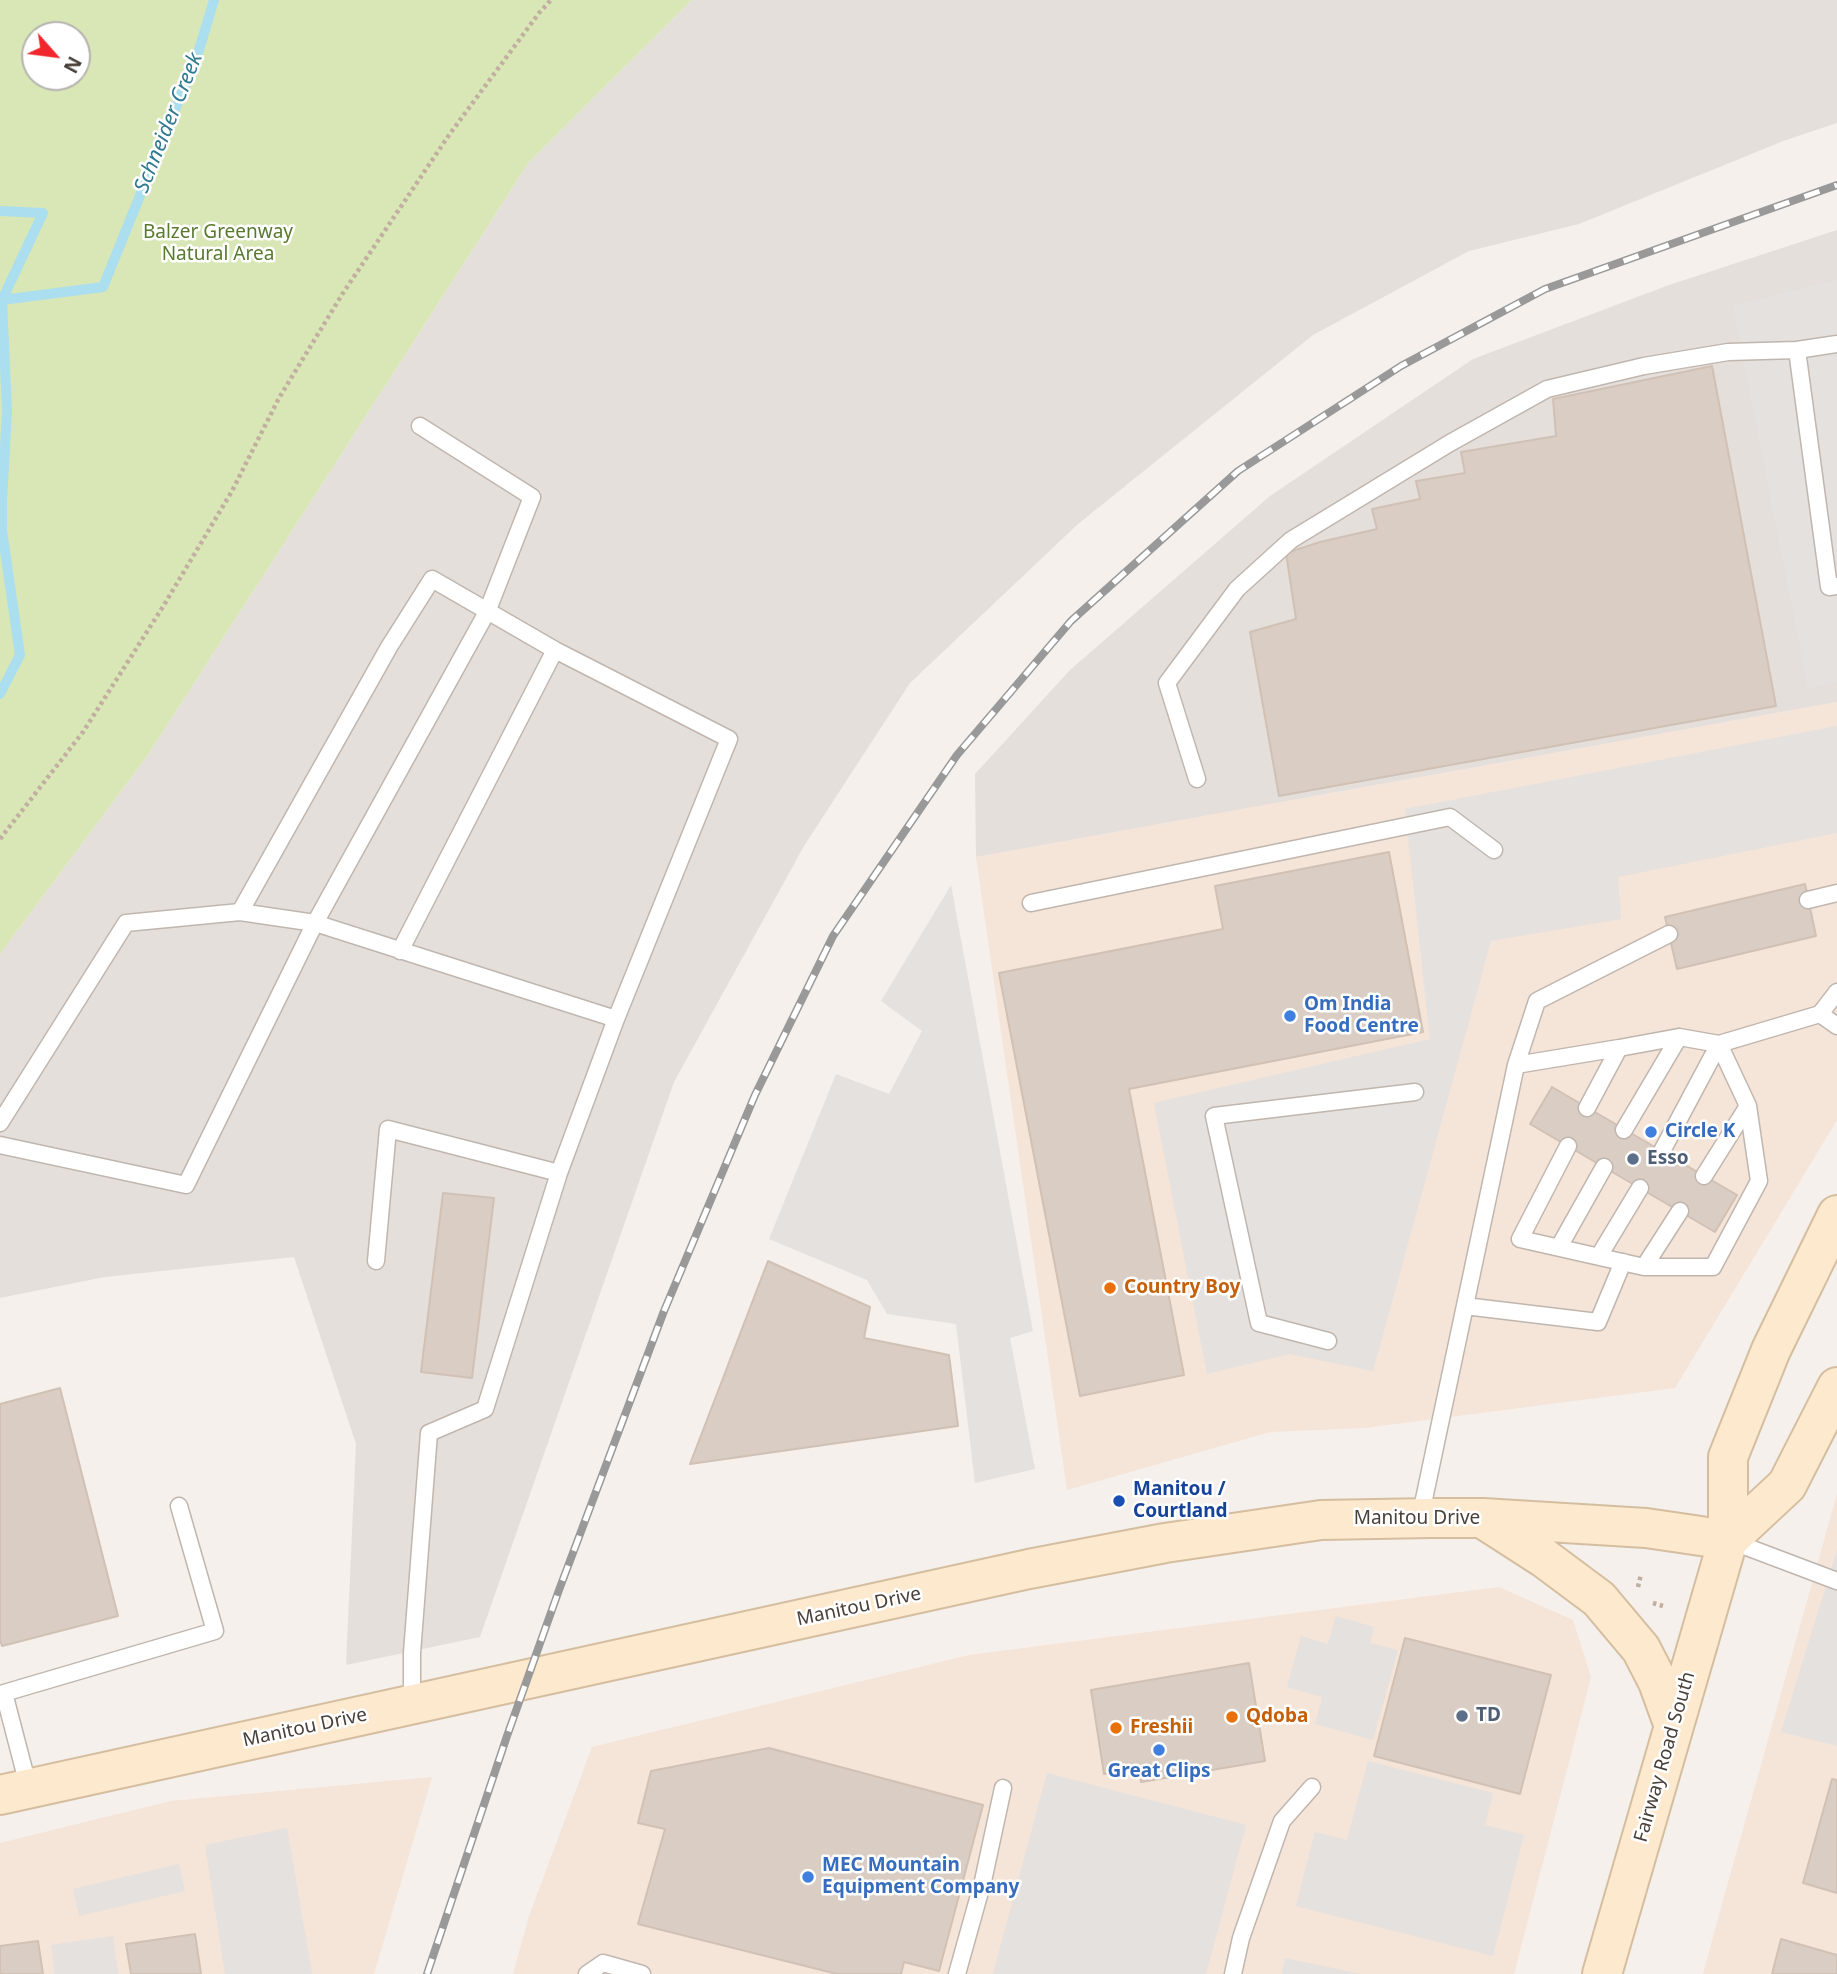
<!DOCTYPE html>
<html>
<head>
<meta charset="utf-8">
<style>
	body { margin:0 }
	#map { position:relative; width:1837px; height:1974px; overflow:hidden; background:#f5f0eb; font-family:"Noto Sans",sans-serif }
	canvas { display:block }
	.north { position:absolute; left:21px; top:21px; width:70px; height:70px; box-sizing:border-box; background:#fff; border:2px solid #b6b3b0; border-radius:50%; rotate:118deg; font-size:19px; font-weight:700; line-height:28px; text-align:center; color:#494039 }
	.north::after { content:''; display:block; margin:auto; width:24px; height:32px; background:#f0272c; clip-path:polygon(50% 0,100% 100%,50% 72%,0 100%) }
</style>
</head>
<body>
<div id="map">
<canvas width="1837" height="1974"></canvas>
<div class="north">N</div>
</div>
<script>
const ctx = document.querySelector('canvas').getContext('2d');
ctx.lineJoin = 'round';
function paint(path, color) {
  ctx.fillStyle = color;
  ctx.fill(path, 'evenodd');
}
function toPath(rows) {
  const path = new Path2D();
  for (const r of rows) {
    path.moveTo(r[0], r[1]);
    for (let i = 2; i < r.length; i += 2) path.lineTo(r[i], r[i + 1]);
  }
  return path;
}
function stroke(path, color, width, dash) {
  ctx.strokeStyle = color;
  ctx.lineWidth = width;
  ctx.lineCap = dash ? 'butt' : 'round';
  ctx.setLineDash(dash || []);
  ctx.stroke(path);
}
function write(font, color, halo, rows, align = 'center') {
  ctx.font = font + ' "Noto Sans",sans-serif';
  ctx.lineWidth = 5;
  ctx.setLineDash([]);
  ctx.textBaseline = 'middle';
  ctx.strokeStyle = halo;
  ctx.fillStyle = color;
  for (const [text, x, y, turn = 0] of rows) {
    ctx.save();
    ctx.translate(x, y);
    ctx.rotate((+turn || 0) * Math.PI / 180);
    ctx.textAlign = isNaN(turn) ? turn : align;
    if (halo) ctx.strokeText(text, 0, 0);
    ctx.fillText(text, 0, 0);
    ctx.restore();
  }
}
paint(toPath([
	[1837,702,1837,1120,1675,1388,1364,1428,1270,1432,1067,1490,976,857],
	[1837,1494,1837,1974,1703,1974,1722,1904],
	[1499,1587,1573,1620,1591,1677,1514,1974,513,1974,529,1916,592,1747,969,1655],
	[432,1777,374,1974,0,1974,0,1843,171,1801]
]), '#f5e4d8');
paint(toPath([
	[692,0,1837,0,1837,123,1786,140,1579,224,1469,251,1313,335,1078,524,910,683,804,846,674,1082,480,1637,346,1665,356,1444,294,1257,105,1277,0,1298,0,954,148,755,529,162],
	[1837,230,1837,702,976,857,975,774,1070,670,1270,496,1473,359,1669,285]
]), '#e5dfdc');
paint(toPath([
	[0,0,692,0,529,162,148,755,0,954],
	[77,35,77,77,35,77,35,35]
]), '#d9e7b6');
paint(toPath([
	[1837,279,1837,681,1808,689,1733,306],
	[1837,726,1837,833,1618,877,1621,919,1491,941,1373,1371,1289,1354,1207,1374,1154,1103,1430,1039,1405,809],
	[951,885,1033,1331,1010,1338,1035,1469,975,1483,956,1324,887,1314,867,1280,769,1239,836,1074,889,1094,922,1031,881,1001],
	[1837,1550,1837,1746,1781,1732],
	[1336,1616,1374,1627,1370,1643,1398,1650,1373,1740,1315,1724,1322,1697,1287,1687,1301,1636,1328,1644],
	[1368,1761,1493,1793,1485,1825,1524,1835,1493,1956,1296,1906,1315,1832,1347,1840],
	[1047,1773,1246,1825,1206,1974,993,1974],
	[287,1828,312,1974,225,1974,205,1845],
	[179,1864,185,1891,79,1916,73,1889],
	[113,1936,118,1974,55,1974,51,1945],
	[1285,1958,1361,1974,1282,1974]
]), '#e4e1df');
stroke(toPath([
	[0,211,43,213,2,300,7,411,2,502,2,530,20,655,0,694],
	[2,300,103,287,199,50,214,0]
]), '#abdeee', 10);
const building = toPath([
	[1712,366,1776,706,1279,796,1250,632,1296,619,1286,553,1320,542,1377,529,1372,509,1420,499,1416,481,1465,473,1461,452,1556,436,1553,399,1712,366],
	[1389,852,1423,1032,1129,1089,1184,1375,1080,1396,999,973,1223,929,1215,886,1389,852],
	[1805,884,1816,936,1677,969,1665,917,1805,884],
	[1552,1087,1737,1195,1715,1232,1530,1124,1552,1087],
	[443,1193,494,1198,472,1378,421,1372,443,1193],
	[768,1261,870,1307,864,1338,949,1355,958,1426,690,1464,768,1261],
	[60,1388,118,1616,2,1646,0,1640,0,1404,60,1388],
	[1405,1638,1551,1675,1520,1794,1374,1756,1405,1638],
	[1249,1663,1265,1761,1141,1782,1139,1768,1104,1774,1091,1690,1249,1663],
	[769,1748,983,1805,939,1971,904,1962,901,1974,837,1974,638,1924,665,1829,638,1823,651,1771,769,1748],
	[1832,1779,1837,1780,1837,1893,1803,1883,1832,1779],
	[195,1934,201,1974,131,1974,126,1944,195,1934],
	[1781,1939,1837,1955,1837,1974,1772,1974,1781,1939],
	[38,1941,43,1974,0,1974,0,1946,38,1941]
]);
paint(building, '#d9cdc4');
stroke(building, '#d1c1b4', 2);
const service = toPath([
	[1837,344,1797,350,1829,587,1837,586],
	[1197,779,1167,683,1237,589,1291,540,1450,443,1547,389,1644,366,1728,352,1797,350],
	[1808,900,1837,893],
	[1031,903,1450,817,1494,850],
	[240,912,389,647,432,579,555,650,729,739,616,1019],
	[400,951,555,650],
	[1820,1014,1837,1026],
	[1516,1065,1619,1048],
	[1587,1108,1619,1048,1679,1037,1719,1044,1748,1106,1759,1181,1713,1267,1644,1267],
	[0,1123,126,923,240,912,315,923,616,1019,559,1173,485,1409,429,1433,412,1653,412,1705],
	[1624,1130,1679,1037],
	[0,1145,186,1185,315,923,487,612,532,497,420,426],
	[1568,1146,1520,1239,1644,1267,1680,1211],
	[1662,1151,1719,1044,1820,1014,1837,992],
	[1704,1176,1748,1106],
	[1559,1247,1604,1167],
	[1599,1256,1640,1188],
	[376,1261,388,1129,559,1173],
	[1465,1306,1598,1322,1623,1262],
	[1328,1341,1259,1323,1214,1116,1415,1092],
	[1420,1518,1516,1065,1537,1001,1669,934],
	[1731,1541,1837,1581],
	[29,1789,4,1693,215,1631,179,1506],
	[587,1974,603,1963,642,1974],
	[957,1974,983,1881,1003,1788],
	[1233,1974,1241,1938,1282,1821,1312,1787]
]);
const secondary = toPath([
	[1485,1520,1544,1558,1599,1599,1641,1649,1658,1682,1674,1726],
	[1728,1540,1787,1485,1837,1387],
	[0,1795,1029,1569,1165,1543,1321,1520,1431,1518,1483,1518,1646,1528,1728,1540],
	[1602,1974,1728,1540,1728,1457,1771,1350,1837,1215]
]);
stroke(service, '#c0b6ae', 19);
stroke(secondary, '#d5be9f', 42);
stroke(toPath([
	[0,839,83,732,164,605,232,491,279,398,343,293,449,135,539,13,551,0],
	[1638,1587,1641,1574],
	[1653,1603,1663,1606]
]), '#c1afa0', 4.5, [3.5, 3.5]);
stroke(service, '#fff', 16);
stroke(secondary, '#fce9ce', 38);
const rail = toPath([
	[427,1974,507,1736,559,1590,664,1311,755,1095,833,936,957,755,1071,621,1238,471,1401,366,1545,289,1837,185]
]);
stroke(rail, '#999', 8);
stroke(rail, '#fff', 5, [16]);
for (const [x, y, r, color] of [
	[1290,1016,7,"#3f7fe0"],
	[1651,1132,7,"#3f7fe0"],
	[1633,1159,7,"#5c6f8a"],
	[1110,1288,7,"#e8710a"],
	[1119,1501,7,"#1a4fb4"],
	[1462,1716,7,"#5c6f8a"],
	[1232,1717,7,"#e8710a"],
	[1116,1728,7,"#e8710a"],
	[1159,1750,7,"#3f7fe0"],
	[808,1877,7,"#3f7fe0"]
]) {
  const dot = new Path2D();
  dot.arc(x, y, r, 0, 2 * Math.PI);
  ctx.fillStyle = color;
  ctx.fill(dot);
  stroke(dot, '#fff', 2.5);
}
write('19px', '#58792e', '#fff', [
	["Balzer Greenway",218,233],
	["Natural Area",218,255]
]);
write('bold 19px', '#366cbe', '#fff', [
	["Om India",1304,1005],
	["Food Centre",1304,1027],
	["Circle K",1665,1132],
	["Great Clips",1159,1772,"center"],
	["MEC Mountain",822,1866],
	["Equipment Company",822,1888]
], 'left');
write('bold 19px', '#4e5e75', '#fff', [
	["Esso",1647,1159],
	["TD",1476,1716]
], 'left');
write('bold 19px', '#c56008', '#fff', [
	["Country Boy",1124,1288],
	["Qdoba",1246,1717],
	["Freshii",1130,1728]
], 'left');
write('bold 19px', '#164399', '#fff', [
	["Manitou /",1133,1490],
	["Courtland",1133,1512]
], 'left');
write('19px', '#494039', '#fff', [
	["Manitou Drive",1417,1519],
	["Manitou Drive",859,1607,-12],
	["Manitou Drive",305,1728,-12],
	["Fairway Road South",1665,1757,-74]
]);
write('italic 21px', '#2f7991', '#fff', [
	["Schneider Creek",169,123,-68]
]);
</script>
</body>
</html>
